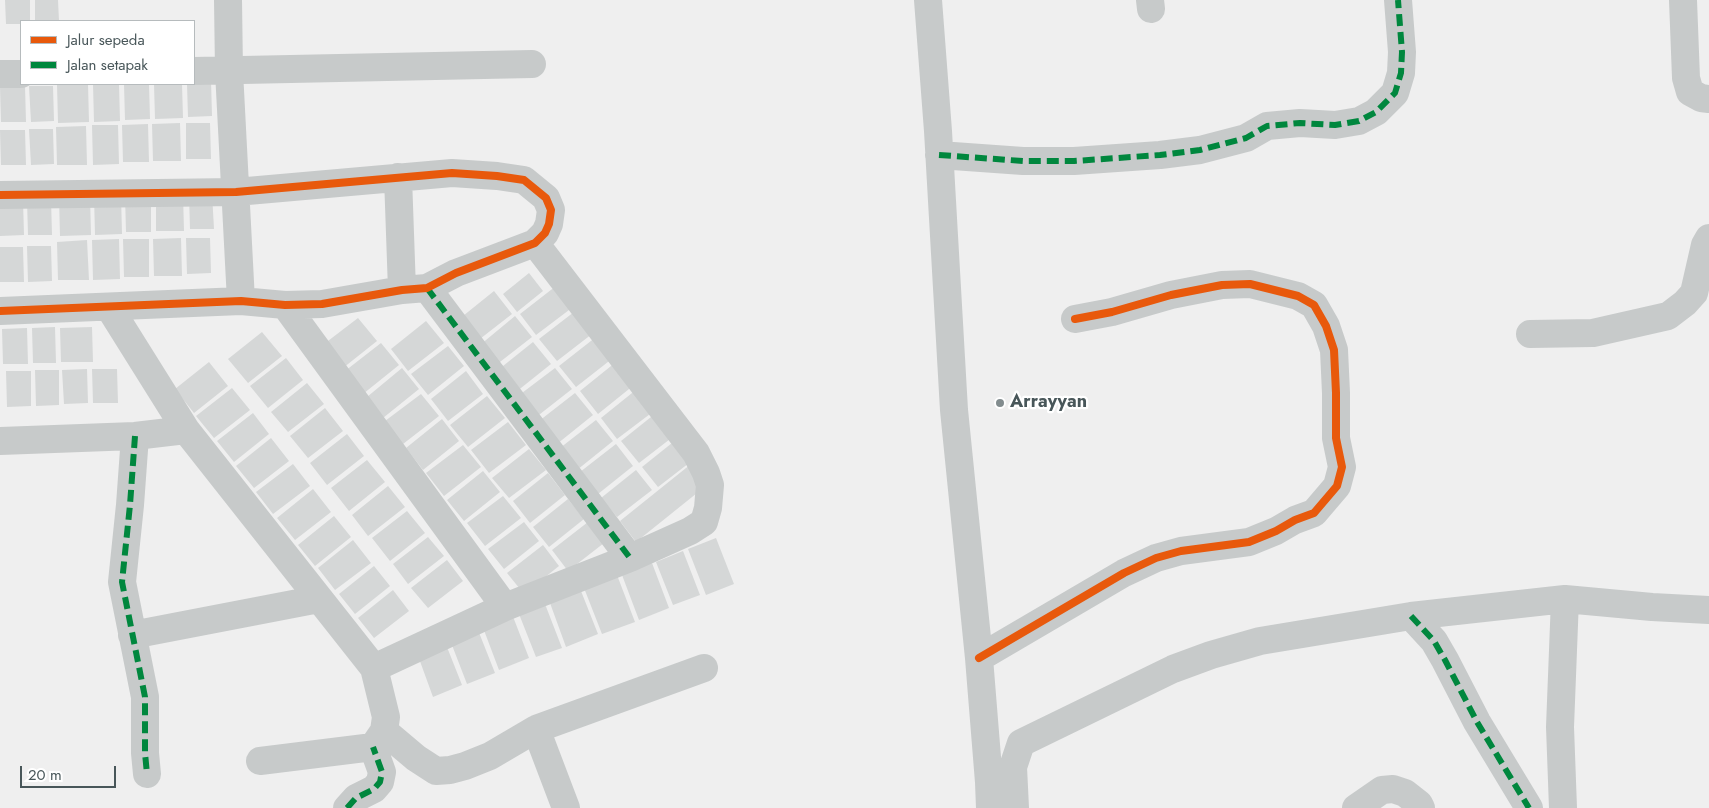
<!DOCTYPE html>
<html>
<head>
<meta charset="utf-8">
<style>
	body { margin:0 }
	#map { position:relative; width:1709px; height:808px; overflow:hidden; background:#efefef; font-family:Jost,sans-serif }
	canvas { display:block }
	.legend { position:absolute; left:20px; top:20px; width:175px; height:65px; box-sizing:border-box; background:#fff; border:1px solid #b6bbbd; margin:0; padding:6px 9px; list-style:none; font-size:15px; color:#485659 }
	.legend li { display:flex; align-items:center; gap:10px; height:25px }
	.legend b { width:25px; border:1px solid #b6bbbd }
	.scale { position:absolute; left:20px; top:766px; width:96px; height:22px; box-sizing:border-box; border:2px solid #485659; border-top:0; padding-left:6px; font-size:15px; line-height:18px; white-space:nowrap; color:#485659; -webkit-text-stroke:4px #fff; paint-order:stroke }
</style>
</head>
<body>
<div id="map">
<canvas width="1709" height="808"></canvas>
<ul class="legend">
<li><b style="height:6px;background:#e8590c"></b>Jalur sepeda</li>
<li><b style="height:6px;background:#00873e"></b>Jalan setapak</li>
</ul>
<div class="scale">20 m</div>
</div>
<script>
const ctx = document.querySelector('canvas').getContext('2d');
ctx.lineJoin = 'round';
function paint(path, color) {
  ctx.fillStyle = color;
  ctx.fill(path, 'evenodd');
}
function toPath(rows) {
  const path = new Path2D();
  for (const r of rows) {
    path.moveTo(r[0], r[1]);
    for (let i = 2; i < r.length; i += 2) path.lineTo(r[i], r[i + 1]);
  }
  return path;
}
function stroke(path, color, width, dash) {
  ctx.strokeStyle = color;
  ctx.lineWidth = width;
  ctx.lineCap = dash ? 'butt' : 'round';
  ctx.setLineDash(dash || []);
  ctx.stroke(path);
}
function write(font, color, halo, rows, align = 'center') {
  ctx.font = font + ' Jost,sans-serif';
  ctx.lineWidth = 4.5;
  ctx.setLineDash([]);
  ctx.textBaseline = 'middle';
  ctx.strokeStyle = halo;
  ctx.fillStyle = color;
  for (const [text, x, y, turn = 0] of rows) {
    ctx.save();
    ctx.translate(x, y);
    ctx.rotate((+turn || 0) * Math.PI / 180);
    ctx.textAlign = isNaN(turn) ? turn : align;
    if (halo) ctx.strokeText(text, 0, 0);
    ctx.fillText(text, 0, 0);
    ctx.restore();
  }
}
paint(toPath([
	[5,0,30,0,30,21,21,21,21,24,6,24],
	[35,0,58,0,59,21,35,21],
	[211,80,212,116,188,117,187,84],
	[57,84,88,84,89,122,58,123],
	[93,84,119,84,120,121,94,122],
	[124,84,149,84,150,119,125,120],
	[154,84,182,84,183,118,155,119],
	[25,86,26,122,1,122,0,87],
	[29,86,53,86,54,121,31,122],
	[180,123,181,161,153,161,152,124],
	[186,123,210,123,211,159,186,159],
	[148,124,149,162,123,162,122,125],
	[92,125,118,125,119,164,93,165],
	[86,126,87,165,57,165,56,127],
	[29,129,53,129,54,164,31,165],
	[0,130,25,130,26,165,1,165],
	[212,193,214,229,190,229,189,194],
	[151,194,151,232,126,232,125,195],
	[156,194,183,194,184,231,156,231],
	[94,195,121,195,122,234,95,235],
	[90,196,91,235,60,236,59,197],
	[51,199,52,235,28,235,27,200],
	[23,200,24,235,0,236,0,201],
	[181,238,182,276,154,276,153,239],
	[186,238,210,238,211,273,187,274],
	[119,239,120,279,93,280,92,240],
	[123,239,149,239,149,277,124,277],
	[87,240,89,280,58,280,57,242],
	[27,246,51,246,52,281,28,282],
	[0,247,23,247,24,282,0,282],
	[529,273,543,291,517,312,503,294],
	[556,286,573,307,536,335,520,314],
	[494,291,512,314,476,342,458,320],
	[574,312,592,334,557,361,539,339],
	[515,316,532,337,496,365,480,345],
	[358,318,377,341,343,368,324,344],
	[426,321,444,343,408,371,391,349],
	[55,327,56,363,33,363,32,328],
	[92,327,93,362,61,362,60,328],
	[27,328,28,364,3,364,2,329],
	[262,332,282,356,248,383,228,359],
	[596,337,613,358,576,387,559,366],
	[533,342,551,364,516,392,498,370],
	[381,343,399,365,363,394,345,371],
	[448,346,464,366,428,395,411,374],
	[286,358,303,380,268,408,250,386],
	[209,362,228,386,194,413,175,389],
	[616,362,634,385,598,414,580,391],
	[402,368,419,389,383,418,367,397],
	[555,368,572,389,535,418,518,396],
	[87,369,88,403,64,404,62,370],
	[92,369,117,369,118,403,93,403],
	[35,370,59,370,59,405,36,406],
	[6,371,31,371,31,406,7,407],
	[466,371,483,394,448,421,431,399],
	[307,383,324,404,288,432,271,412],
	[232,388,250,410,214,438,196,416],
	[637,389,654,411,617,439,601,418],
	[575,393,593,415,557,444,539,421],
	[421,394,439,416,403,444,385,421],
	[487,396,505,418,468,447,450,425],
	[325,408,343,431,308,458,290,436],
	[253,413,269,434,234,462,217,441],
	[656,413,674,436,639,463,621,441],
	[442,419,459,441,423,470,406,448],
	[596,420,613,441,577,470,560,448],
	[508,422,526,445,489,473,471,450],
	[347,434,364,456,327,485,310,463],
	[271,438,289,461,254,488,236,466],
	[677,439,693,460,658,487,642,467],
	[616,444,633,466,598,494,580,472],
	[463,445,481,467,444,496,426,473],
	[529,449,546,470,509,498,492,478],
	[367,460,385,482,349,511,331,488],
	[293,464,310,486,273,514,256,492],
	[691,464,707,485,636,542,620,521],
	[636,470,652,490,617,517,601,498],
	[483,471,500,492,464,521,447,500],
	[548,473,565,495,530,523,513,501],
	[388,486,405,507,368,536,352,515],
	[313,489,331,512,295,540,277,518],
	[503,496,521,518,485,546,467,523],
	[568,499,584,519,549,547,533,527],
	[407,511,425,533,390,561,372,538],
	[334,516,351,537,315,566,298,545],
	[524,522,539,541,504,569,488,549],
	[588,522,604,543,568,571,552,550],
	[428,537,444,556,408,584,393,564],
	[716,538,734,584,706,595,688,549],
	[353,540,371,563,335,590,318,568],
	[543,545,559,566,524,594,507,573],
	[683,551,700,595,673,605,656,562],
	[447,560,463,581,428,608,411,588],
	[652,563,669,608,639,620,622,575],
	[374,566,390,586,355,614,339,594],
	[617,575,635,622,602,634,584,588],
	[393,590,409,611,374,638,358,618],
	[581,591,598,634,566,647,550,603],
	[545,604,562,648,536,657,519,614],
	[512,614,529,658,499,670,482,625],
	[478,630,495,673,467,684,450,640],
	[445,642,462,685,433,697,417,653]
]), '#d5d7d7');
stroke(toPath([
	[228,0,229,71,241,301],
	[928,0,938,131,954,410,979,658,989,782,990,808],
	[1150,0,1151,9],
	[1683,0,1686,78,1690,92,1701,98,1709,99],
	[194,71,532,64],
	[0,74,21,74],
	[939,155,1023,161,1074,161,1160,155,1200,150,1246,138,1267,126,1300,123,1335,125,1359,121,1376,112,1395,93,1401,73,1402,52,1398,0],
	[398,177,402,290],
	[0,195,236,192,452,173,497,176,524,180,546,198,551,210,549,224,545,233,535,243,456,273,427,288,402,290,322,304,285,305,241,301,0,311],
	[427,288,630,558],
	[285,305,505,607],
	[109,307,186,430,374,668,386,717,384,731,373,747,260,761],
	[1530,334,1593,333,1668,316,1685,303,1694,293,1705,245,1709,238],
	[135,436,130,505,122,582,145,697,145,753,147,774],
	[0,441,135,436,186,430],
	[1411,616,1434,641,1445,660,1477,722,1529,808],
	[132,635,319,599],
	[979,658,1124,573,1156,558,1181,551,1249,542,1276,531,1295,520,1314,513,1337,486,1342,467,1336,438,1336,393,1334,350,1326,326,1314,305,1298,296,1250,284,1222,285,1171,295,1112,312,1075,319],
	[374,668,505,607,630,558,690,531,704,522,708,508,710,485,706,473,696,453,535,243],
	[384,731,416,758,436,771,450,770,465,766,490,756,536,729],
	[347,808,356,798,374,789,380,782,382,772,373,747],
	[566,808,536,729,704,668],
	[1015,808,1013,767,1021,743,1173,669,1211,655,1260,641,1411,616,1565,599,1652,607,1709,610],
	[1356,808,1382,790,1393,789,1405,793,1419,804,1421,808],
	[1563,808,1560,727,1565,599]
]), '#c7caca', 28);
stroke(toPath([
	[939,155,1023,161,1074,161,1160,155,1200,150,1246,138,1267,126,1300,123,1335,125,1359,121,1376,112,1395,93,1401,73,1402,52,1398,0],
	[427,288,630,558],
	[135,436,130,505,122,582,145,697,145,753,147,774],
	[1411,616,1434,641,1445,660,1477,722,1529,808],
	[347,808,356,798,374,789,380,782,382,772,373,747]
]), '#00873e', 6, [12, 6]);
stroke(toPath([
	[0,195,236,192,452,173,497,176,524,180,546,198,551,210,549,224,545,233,535,243,456,273,427,288,402,290,322,304,285,305,241,301,0,311],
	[979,658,1124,573,1156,558,1181,551,1249,542,1276,531,1295,520,1314,513,1337,486,1342,467,1336,438,1336,393,1334,350,1326,326,1314,305,1298,296,1250,284,1222,285,1171,295,1112,312,1075,319]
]), '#e8590c', 8);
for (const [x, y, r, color] of [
	[1000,403,5,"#828c8e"]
]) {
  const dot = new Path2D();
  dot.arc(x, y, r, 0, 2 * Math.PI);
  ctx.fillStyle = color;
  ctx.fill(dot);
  stroke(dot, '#fff', 2);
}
write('bold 18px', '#485659', '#fff', [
	["Arrayyan",1010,403]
], 'left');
</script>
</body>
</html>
